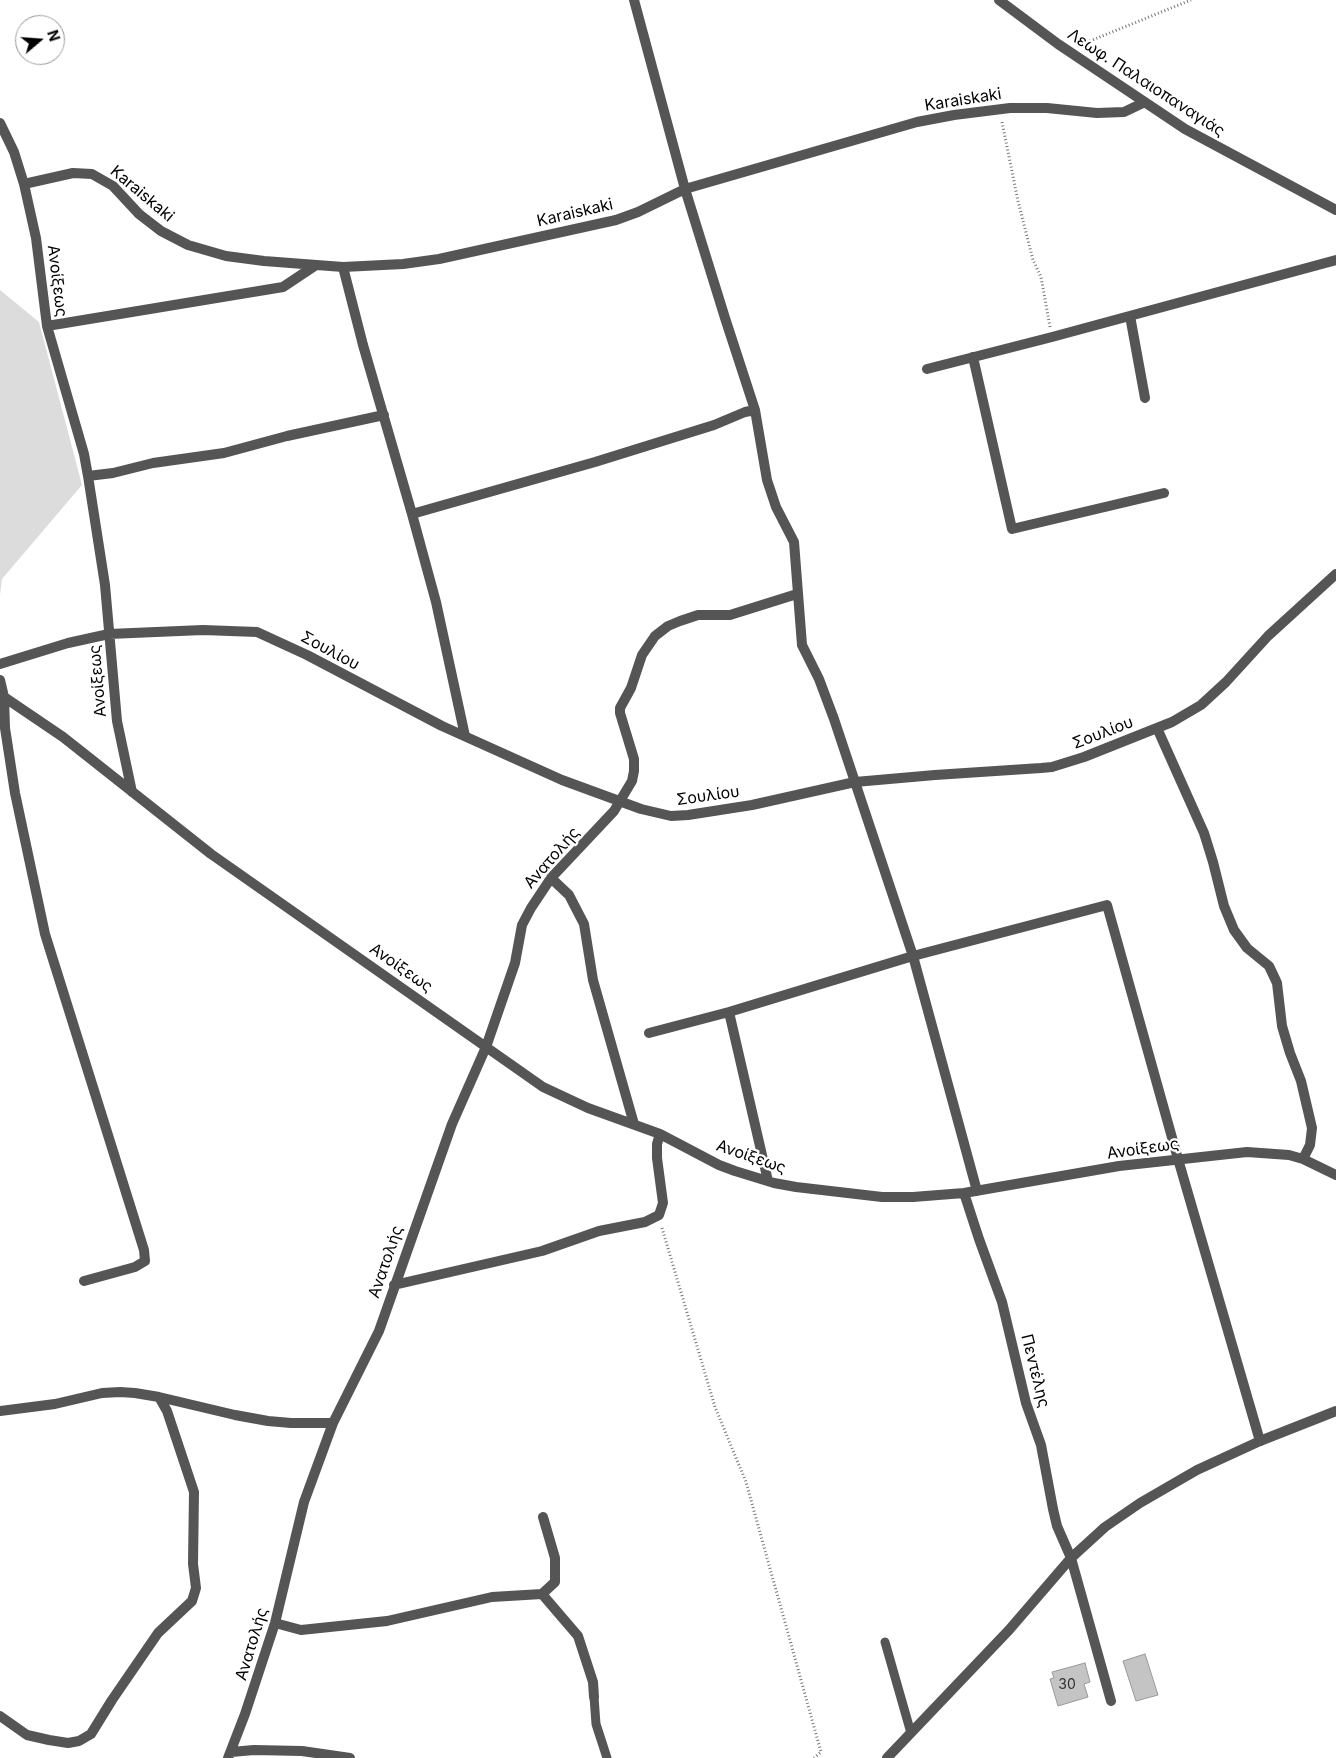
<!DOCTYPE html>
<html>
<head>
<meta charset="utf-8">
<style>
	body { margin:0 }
	#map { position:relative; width:1336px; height:1758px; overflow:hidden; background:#fff; font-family:Inter,sans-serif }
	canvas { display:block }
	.north { position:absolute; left:15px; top:15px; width:50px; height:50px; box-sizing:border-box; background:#fff; border:1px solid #999; border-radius:50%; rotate:72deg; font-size:14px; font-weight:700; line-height:20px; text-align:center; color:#000 }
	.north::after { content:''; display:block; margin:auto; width:18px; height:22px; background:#000; clip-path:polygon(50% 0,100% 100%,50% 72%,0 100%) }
</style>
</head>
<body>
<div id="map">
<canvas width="1336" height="1758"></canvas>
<div class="north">N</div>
</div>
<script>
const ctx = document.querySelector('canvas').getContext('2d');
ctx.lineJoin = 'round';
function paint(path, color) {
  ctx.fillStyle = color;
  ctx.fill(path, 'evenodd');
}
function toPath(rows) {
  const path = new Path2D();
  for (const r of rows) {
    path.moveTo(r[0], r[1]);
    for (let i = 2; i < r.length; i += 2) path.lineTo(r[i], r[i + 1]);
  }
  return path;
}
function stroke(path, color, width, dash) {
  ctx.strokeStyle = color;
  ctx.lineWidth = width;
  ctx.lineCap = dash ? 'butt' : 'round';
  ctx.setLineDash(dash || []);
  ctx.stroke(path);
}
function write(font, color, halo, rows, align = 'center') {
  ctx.font = font + ' Inter,sans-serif';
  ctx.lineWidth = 4.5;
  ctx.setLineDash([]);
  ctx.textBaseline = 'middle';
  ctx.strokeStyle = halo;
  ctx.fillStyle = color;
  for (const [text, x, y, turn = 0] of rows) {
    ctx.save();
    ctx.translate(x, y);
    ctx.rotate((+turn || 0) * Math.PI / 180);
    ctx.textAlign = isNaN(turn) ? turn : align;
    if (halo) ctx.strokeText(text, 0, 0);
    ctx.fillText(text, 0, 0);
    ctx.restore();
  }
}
paint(toPath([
	[0,290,39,322,82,485,2,579,0,595]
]), '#dcdcdc');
const building = toPath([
	[1145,1654,1158,1695,1136,1701,1123,1661,1145,1654],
	[1085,1663,1090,1682,1084,1684,1088,1697,1058,1706,1050,1679,1054,1678,1052,1672,1085,1663]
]);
paint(building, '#c4c4c4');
stroke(building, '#999', 1);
stroke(toPath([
	[1080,45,1191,0],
	[1002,122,1018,201,1033,260,1041,277,1050,327],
	[662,1228,715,1407,746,1482,821,1752,814,1758]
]), '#777', 3, [1, 2.5]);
stroke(toPath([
	[885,1642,911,1733],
	[594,1697,596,1724,607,1758]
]), '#555', 9);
stroke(toPath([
	[634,0,685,189,725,318,755,410,767,480,776,507,794,542,802,645,819,679,834,719,913,956,1107,905,1178,1159,1260,1441],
	[0,123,14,152,24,184,36,238,47,326,84,454,88,476,105,585,117,721,132,792],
	[24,184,73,173,92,174,113,186,139,214,161,231,188,245,226,256,264,261,343,267,403,264,439,259,616,220,638,212,685,189,917,122,954,115,1010,108,1047,108,1097,113,1124,112,1143,103],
	[343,267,363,345,412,514,436,602,465,736],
	[1130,316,1145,398],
	[47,326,283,287,316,265],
	[973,357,1012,529,1164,493],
	[927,369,1052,337,1336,260],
	[88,476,113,473,153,463,224,453,287,436,384,415],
	[412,514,595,462,714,425,745,412,755,410],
	[0,664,68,643,109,634,203,630,257,632,307,655,442,726,562,780,641,809,671,816,688,815,752,805,855,782,935,775,1041,768,1052,767,1084,757,1172,722,1201,705,1226,682,1268,636,1336,574],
	[0,680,4,697,5,728,15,793,45,934,144,1250,145,1261,135,1267,84,1281],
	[4,697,63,737,211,854,543,1087,588,1108,660,1134,719,1165,735,1171,774,1183,796,1187,882,1197,913,1197,964,1193,1119,1166,1247,1152,1289,1155,1303,1159,1336,1175],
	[1157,728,1204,833,1213,862,1224,906,1234,930,1247,948,1269,966,1277,983,1282,1026,1290,1053,1301,1081,1312,1128,1310,1145,1303,1159],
	[551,878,569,895,584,924,593,980,634,1124],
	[729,1012,913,956,977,1191],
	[649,1033,729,1012,768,1181],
	[964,1193,979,1239,1002,1302,1026,1403,1041,1445,1053,1509,1057,1526,1071,1558,1111,1701],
	[394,1285,542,1251,599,1231,645,1222,659,1215,663,1203,657,1158,657,1144,660,1134],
	[0,1411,55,1404,102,1393,120,1392,135,1393,159,1397,235,1415,268,1421,291,1423,333,1423],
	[542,1594,555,1582,555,1558,543,1517],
	[275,1623,301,1630,387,1621,492,1597,542,1594,578,1636,593,1682,594,1697],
	[0,1716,27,1735,49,1740,68,1743,79,1741,91,1734,112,1700,158,1633,192,1601,196,1588,193,1564,194,1492,167,1411,159,1397],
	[231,1752,254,1750,302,1751,350,1758],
	[228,1758,245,1714,275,1623,304,1502,333,1423,379,1331,452,1124,486,1047,515,963,522,925,531,908,551,878,614,811,632,781,634,771,634,759,620,713,620,708,631,688,642,655,655,636,668,626,680,621,698,615,730,615,797,594]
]), '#555', 10);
stroke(toPath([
	[999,0,1058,44,1185,129,1336,210],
	[887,1758,1009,1630,1071,1558,1105,1527,1140,1503,1197,1470,1260,1441,1336,1411]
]), '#555', 10);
write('14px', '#313131', null, [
	["30",1067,1685]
]);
write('16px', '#000', '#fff', [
	["Λεωφ. Παλαιοπαναγιάς",1146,83,33],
	["Karaiskaki",963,100,-9],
	["Karaiskaki",142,194,40],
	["Karaiskaki",575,213,-13],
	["Ανοίξεως",57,281,83],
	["Σουλίου",330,651,28],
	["Ανοίξεως",98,681,-95],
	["Σουλίου",1103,733,-21],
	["Σουλίου",708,796,-8],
	["Ανατολής",552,858,-49],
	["Ανοίξεως",401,968,35],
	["Ανοίξεως",1143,1149,-8],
	["Ανοίξεως",751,1157,19],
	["Ανατολής",386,1262,-71],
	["Πεντέλης",1035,1371,76],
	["Ανατολής",252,1644,-73]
]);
</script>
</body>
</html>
